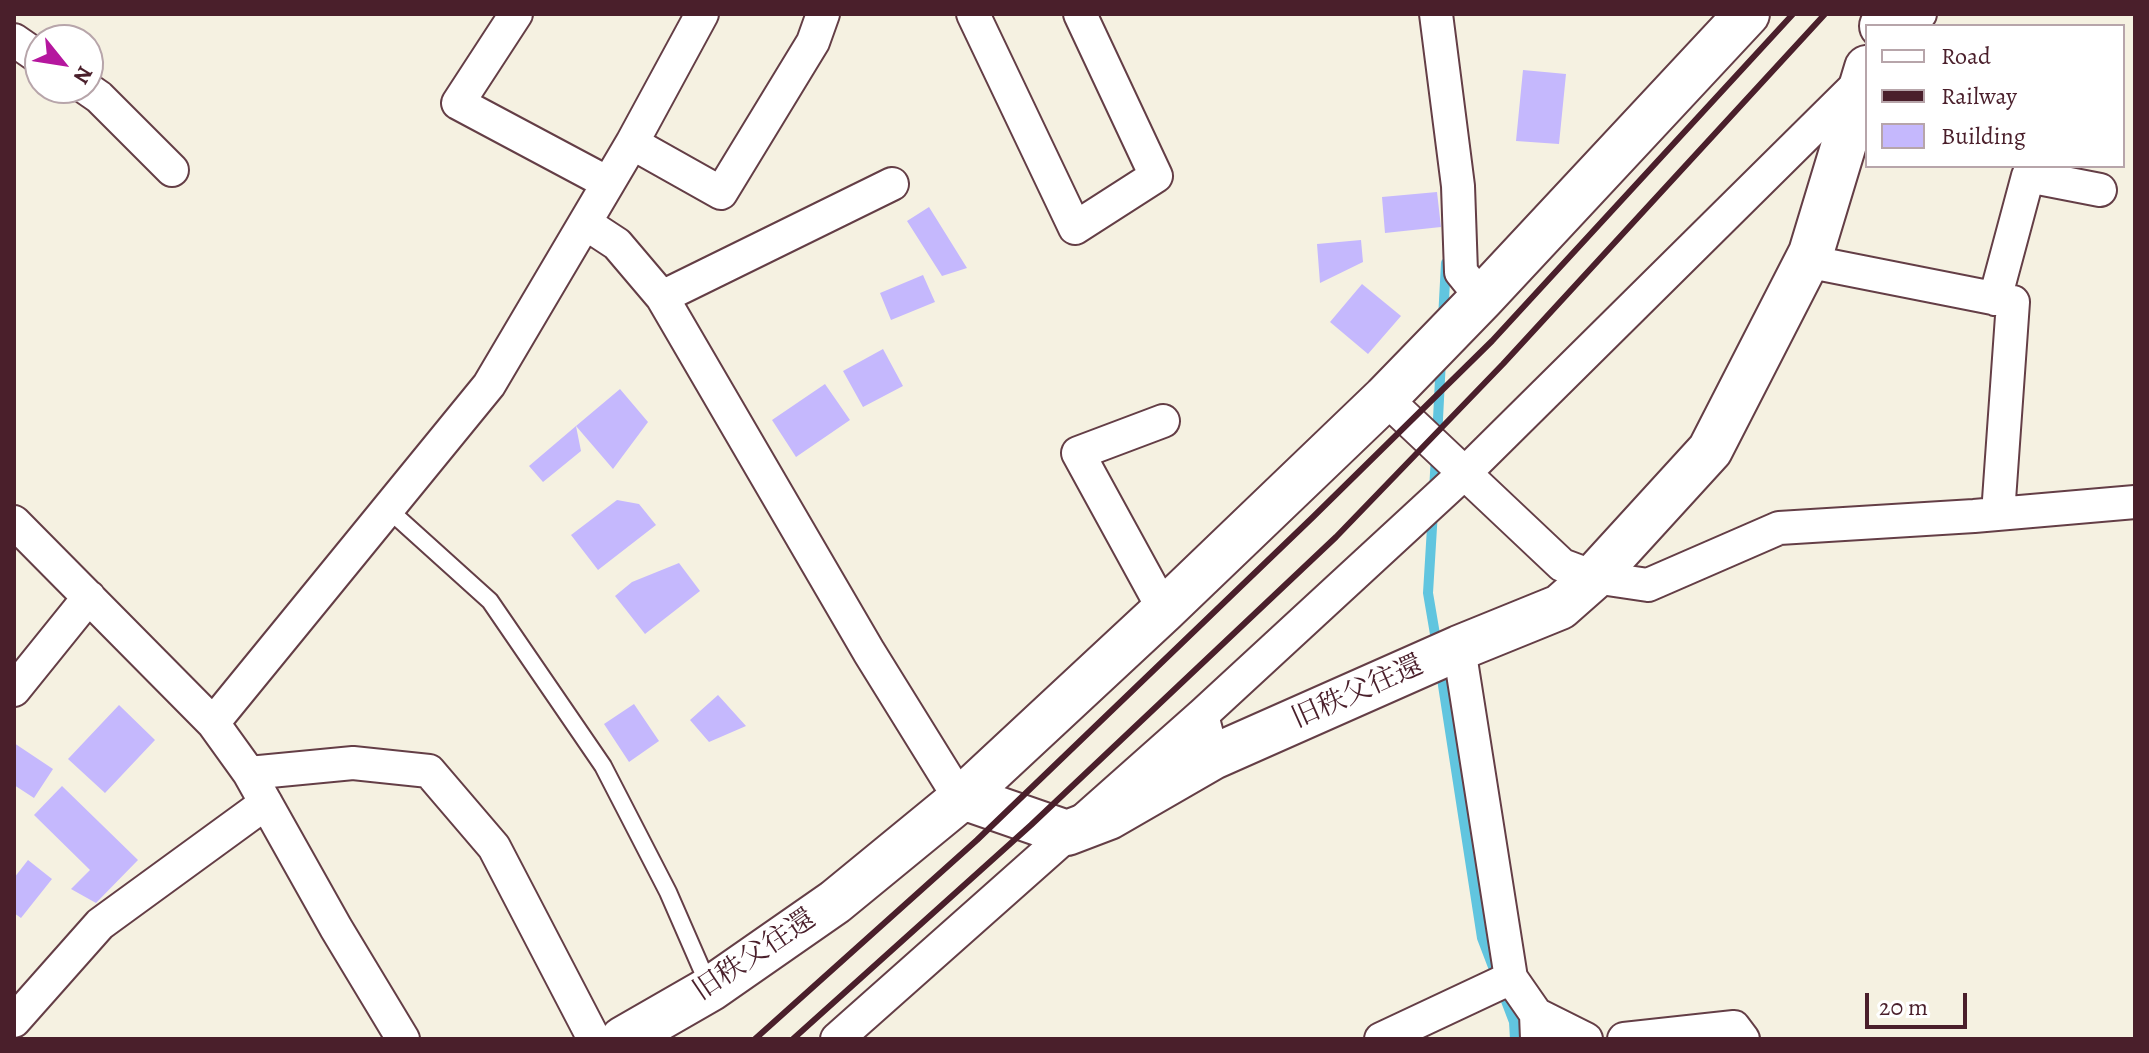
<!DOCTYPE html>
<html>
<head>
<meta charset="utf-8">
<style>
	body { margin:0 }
	#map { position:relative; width:2149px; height:1053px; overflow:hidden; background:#f5f1e1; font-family:Alegreya,serif }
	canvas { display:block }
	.frame { position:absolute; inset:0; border:16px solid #4a1f2b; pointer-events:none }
	.legend { position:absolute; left:1865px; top:24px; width:260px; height:144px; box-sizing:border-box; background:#fff; border:2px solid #b7a5aa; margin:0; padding:10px 14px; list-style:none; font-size:24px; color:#4a1f2b }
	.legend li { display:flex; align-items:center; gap:16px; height:40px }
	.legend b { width:40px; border:2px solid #b7a5aa }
	.north { position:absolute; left:24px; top:24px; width:80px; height:80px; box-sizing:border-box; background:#fff; border:2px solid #b7a5aa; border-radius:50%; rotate:120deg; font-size:22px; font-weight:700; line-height:32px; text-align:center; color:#4a1f2b }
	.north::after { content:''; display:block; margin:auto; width:28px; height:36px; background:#b5179e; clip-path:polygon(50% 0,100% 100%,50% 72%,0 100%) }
	.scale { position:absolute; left:1865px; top:993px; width:102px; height:36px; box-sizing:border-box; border:4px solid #4a1f2b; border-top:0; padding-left:10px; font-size:24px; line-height:28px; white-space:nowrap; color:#4a1f2b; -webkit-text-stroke:6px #fff; paint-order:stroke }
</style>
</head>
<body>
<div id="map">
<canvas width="2149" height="1053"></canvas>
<div class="frame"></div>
<ul class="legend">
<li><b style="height:10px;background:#fff"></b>Road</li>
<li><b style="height:10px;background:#4a1f2b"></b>Railway</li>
<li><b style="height:22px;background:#c5b8fd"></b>Building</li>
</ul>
<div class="north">N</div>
<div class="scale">20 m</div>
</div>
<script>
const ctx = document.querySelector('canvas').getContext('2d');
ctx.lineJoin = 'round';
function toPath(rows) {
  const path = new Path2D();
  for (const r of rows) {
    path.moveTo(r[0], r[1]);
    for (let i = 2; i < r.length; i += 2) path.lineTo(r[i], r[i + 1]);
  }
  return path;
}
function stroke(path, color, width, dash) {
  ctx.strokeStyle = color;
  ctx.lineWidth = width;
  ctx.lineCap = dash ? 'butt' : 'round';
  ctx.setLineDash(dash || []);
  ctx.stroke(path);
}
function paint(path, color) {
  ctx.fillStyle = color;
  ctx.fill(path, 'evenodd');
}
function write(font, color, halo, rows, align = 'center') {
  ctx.font = font + ' Alegreya,"Noto Serif JP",serif';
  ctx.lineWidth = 6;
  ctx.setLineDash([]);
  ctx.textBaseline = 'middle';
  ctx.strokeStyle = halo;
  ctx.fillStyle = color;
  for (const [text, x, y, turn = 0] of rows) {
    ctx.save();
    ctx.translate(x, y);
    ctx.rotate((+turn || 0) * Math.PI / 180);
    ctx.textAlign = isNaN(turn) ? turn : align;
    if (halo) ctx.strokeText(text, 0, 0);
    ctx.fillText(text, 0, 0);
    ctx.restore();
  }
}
stroke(toPath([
	[1443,319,1446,263],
	[1437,439,1441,359],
	[1434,491,1436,455],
	[1433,511,1428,593,1437,646],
	[1440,666,1482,938,1514,1022,1515,1039]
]), '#61c5df', 10);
paint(toPath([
	[1523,70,1566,74,1559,144,1516,141],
	[1437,192,1441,227,1385,233,1382,197],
	[929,207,967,268,942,276,907,221],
	[1361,240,1363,262,1320,283,1317,244],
	[923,275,935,302,891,320,880,293],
	[1362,284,1401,316,1368,354,1330,322],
	[883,349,903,386,863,407,843,371],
	[825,384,850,420,796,457,772,420],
	[620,389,648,422,613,469,576,426],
	[576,426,581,451,543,482,529,466],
	[617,500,639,504,656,525,598,570,571,535],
	[679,563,700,591,645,634,615,596,632,582],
	[718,695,746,726,709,742,690,720],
	[634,704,659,741,629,762,604,724],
	[119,705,155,740,105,793,68,759],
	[14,743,53,769,34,798,14,785],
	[62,786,138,860,96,903,71,889,90,870,34,815],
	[28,860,52,879,21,918,14,913,14,878]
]), '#c5b8fd');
const lane = toPath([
	[388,509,490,601,603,766,668,892,709,986]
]);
const street = toPath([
	[516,14,458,103,608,183],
	[973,14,1075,228,1156,176,1080,14],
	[1436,14,1458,186,1461,272,1482,298],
	[1909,26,1920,14],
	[14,40,40,58],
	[86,88,99,97,172,170],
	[632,143,721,193,813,42,823,14],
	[892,184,662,297,869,652,949,781,963,797],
	[585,223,617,244,662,297],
	[1806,261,2013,302,1998,514],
	[1995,299,2028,176,2100,190],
	[1385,398,1562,565,1594,577,1648,585,1779,528,1974,516,2135,502],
	[1163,421,1078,453,1164,610],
	[14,522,213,723,249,773,336,928,403,1039],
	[1459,648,1511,978,1536,1014,1537,1039],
	[14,690,89,597],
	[213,723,489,385,632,143,702,14],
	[1213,757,1202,715,1472,466,1862,80],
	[249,773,353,763,429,771,494,847,594,1039],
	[1536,1014,1586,1039],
	[14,1021,100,924,266,803],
	[837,1039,1202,715],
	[1381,1039,1511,978],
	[1624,1039,1734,1027,1743,1039]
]);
const secondary = toPath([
	[1882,26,1887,14],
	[963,797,1067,833,1109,817,1213,757,1459,648,1560,607,1594,577,1710,450,1811,253,1867,68],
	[623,1039,710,989,835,902,963,797,1164,610,1385,398,1482,298,1747,14]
]);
stroke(lane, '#643e46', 20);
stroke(street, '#643e46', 36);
stroke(secondary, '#643e46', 48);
stroke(lane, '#fff', 16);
stroke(street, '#fff', 32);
stroke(secondary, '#fff', 44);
stroke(toPath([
	[755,1039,977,840,1313,517,1492,341,1793,14],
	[793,1039,1031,825,1336,537,1503,364,1825,14]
]), '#4a1f2b', 6);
write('28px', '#4a1f2b', '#fff', [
	["旧秩父往還",1358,693,-24],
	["旧秩父往還",755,956,-34]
]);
</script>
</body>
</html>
